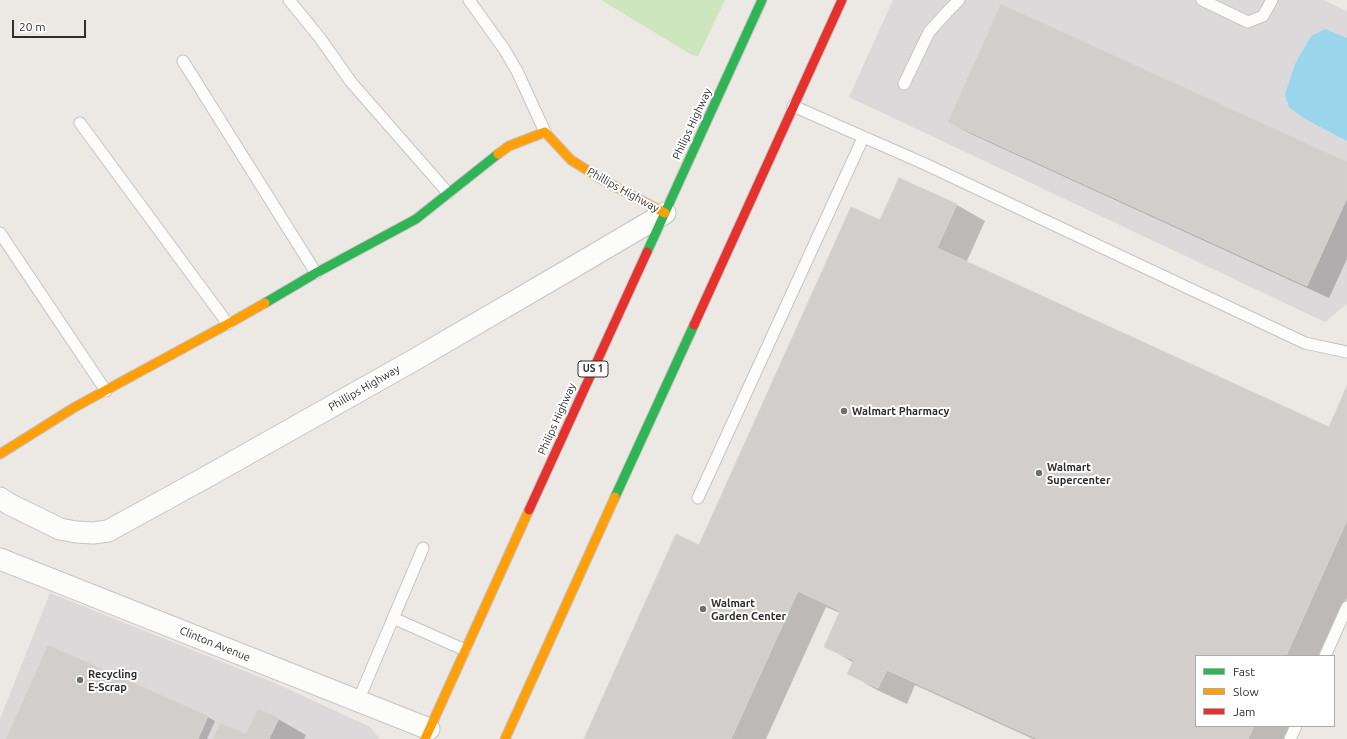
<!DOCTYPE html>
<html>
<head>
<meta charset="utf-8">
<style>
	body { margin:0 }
	#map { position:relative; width:1347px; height:739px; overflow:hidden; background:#ece8e4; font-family:Ubuntu,sans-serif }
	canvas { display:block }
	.legend { position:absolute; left:1195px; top:655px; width:140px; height:72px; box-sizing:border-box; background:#fff; border:1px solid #ababab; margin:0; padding:5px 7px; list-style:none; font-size:12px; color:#2e2e2e }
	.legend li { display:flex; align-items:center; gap:8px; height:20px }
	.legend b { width:20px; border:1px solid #ababab }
	.scale { position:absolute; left:12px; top:20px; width:74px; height:18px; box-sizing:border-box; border:2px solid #2e2e2e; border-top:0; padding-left:5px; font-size:12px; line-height:14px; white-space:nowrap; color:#2e2e2e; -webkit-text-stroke:3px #fff; paint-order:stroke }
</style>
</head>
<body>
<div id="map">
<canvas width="1347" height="739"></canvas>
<ul class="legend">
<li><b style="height:5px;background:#30b455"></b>Fast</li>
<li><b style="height:5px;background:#ff9f0a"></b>Slow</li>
<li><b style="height:5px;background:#e5322d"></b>Jam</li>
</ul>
<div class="scale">20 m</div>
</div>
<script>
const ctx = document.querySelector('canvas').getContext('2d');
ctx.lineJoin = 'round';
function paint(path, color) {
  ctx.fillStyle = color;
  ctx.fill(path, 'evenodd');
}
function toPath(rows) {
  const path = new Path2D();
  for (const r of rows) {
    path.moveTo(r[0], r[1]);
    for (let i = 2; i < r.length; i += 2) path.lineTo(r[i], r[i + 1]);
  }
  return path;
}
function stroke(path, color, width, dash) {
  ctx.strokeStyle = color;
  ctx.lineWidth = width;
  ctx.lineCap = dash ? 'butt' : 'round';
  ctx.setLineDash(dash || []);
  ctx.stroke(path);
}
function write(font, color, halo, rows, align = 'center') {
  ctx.font = font + ' Ubuntu,sans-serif';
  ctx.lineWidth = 4;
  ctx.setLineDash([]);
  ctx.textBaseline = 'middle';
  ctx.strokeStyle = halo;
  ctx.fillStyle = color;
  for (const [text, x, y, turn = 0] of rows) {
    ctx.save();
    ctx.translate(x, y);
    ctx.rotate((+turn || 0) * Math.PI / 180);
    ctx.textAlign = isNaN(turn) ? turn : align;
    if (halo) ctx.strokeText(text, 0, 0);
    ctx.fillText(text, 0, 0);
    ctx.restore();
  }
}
paint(toPath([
	[893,0,1323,0,1347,11,1347,304,1325,322,849,97],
	[50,593,275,683,370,727,380,739,0,739,0,719]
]), '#dcd9db');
paint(toPath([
	[601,0,725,0,698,56,692,55]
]), '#cee6be');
paint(toPath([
	[1325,29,1347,38,1347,141,1305,119,1289,107,1285,95,1295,64,1311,36]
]), '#99d6ec');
paint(toPath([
	[949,122,1347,163,1347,259,1329,298,971,134],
	[899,179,957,205,985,221,966,263,1329,428,1347,389,1347,598,1321,656,1196,656,1196,726,1289,726,1284,739,1033,739,915,685,907,704,877,690,849,674,854,663,825,646,840,613,826,607,766,739,585,739,699,546,880,221],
	[208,717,215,721,207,739,7,739],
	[278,719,306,735,304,739,214,739,247,735]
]), '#0003');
const building = toPath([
	[1001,4,1347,162,1347,198,1307,286,948,122,1001,4],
	[899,178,957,204,937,248,1329,427,1347,386,1347,520,1286,656,1196,656,1196,726,1254,726,1248,739,1038,739,887,670,878,688,847,674,854,660,824,647,840,611,798,591,731,739,584,739,676,534,699,545,851,207,880,220,899,178],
	[48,645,208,716,198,739,6,739,48,645],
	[258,709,279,718,269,739,213,739,220,723,246,734,258,709]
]);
paint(building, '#d1cecb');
stroke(building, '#d7d4d0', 1);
const lane = toPath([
	[289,0,320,38,351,82,448,193],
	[469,0,504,49,517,71,545,132],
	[1202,0,1248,22,1263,16,1272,0],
	[183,61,316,273],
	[904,84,929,32,948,11,959,0],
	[793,106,925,164,1305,343,1347,352],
	[80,123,228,324],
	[0,233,106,391],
	[698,498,863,138],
	[393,618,465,650],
	[1325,656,1347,607],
	[358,701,423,548],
	[1290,739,1296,726]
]);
const street = toPath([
	[0,498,9,504,60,529,76,532,93,533,108,531,210,475,414,360,577,265,665,213],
	[0,559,429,729]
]);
const fast = toPath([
	[647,252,762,0],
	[265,303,316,273,416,219,498,154],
	[615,497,694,325]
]);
const slow = toPath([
	[498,154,509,146,545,132,571,160,603,180,665,213],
	[0,454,75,407,228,324,265,303],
	[425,739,529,510],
	[505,739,615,497]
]);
const jam = toPath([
	[694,325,842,0],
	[529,510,647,252]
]);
stroke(lane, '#c5c4c5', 13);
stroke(street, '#c5c4c5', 23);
stroke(fast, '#c5c4c5', 11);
stroke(slow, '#c5c4c5', 11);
stroke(jam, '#c5c4c5', 11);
stroke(lane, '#fcfcfb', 11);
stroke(street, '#fcfcfb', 21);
stroke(fast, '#30b455', 9);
stroke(slow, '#ff9f0a', 9);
stroke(jam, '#e5322d', 9);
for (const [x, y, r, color] of [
	[844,411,4,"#706f6e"],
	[1039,473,4,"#706f6e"],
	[703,609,4,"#706f6e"],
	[80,680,4,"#706f6e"]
]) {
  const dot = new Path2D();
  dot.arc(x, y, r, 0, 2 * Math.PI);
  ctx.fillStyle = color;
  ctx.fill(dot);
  stroke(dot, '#fff', 1.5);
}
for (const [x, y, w] of [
	[593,369,30]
]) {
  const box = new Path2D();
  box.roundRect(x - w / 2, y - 8, w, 16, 3);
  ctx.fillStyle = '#fff';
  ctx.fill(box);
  stroke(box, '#2e2e2e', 1);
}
write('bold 10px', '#2e2e2e', null, [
	["US 1",593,369]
]);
write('11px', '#2e2e2e', '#fff', [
	["Philips Highway",692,124,-65],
	["Phillips Highway",623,190,29],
	["Phillips Highway",364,388,-30],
	["Philips Highway",557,419,-66],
	["Clinton Avenue",215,644,22]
]);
write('bold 11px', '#2e2e2e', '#fff', [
	["Walmart Pharmacy",852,411],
	["Walmart",1047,467],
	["Supercenter",1047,480],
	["Walmart",711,603],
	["Garden Center",711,616],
	["Recycling",88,674],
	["E-Scrap",88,687]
], 'left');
</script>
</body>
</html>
